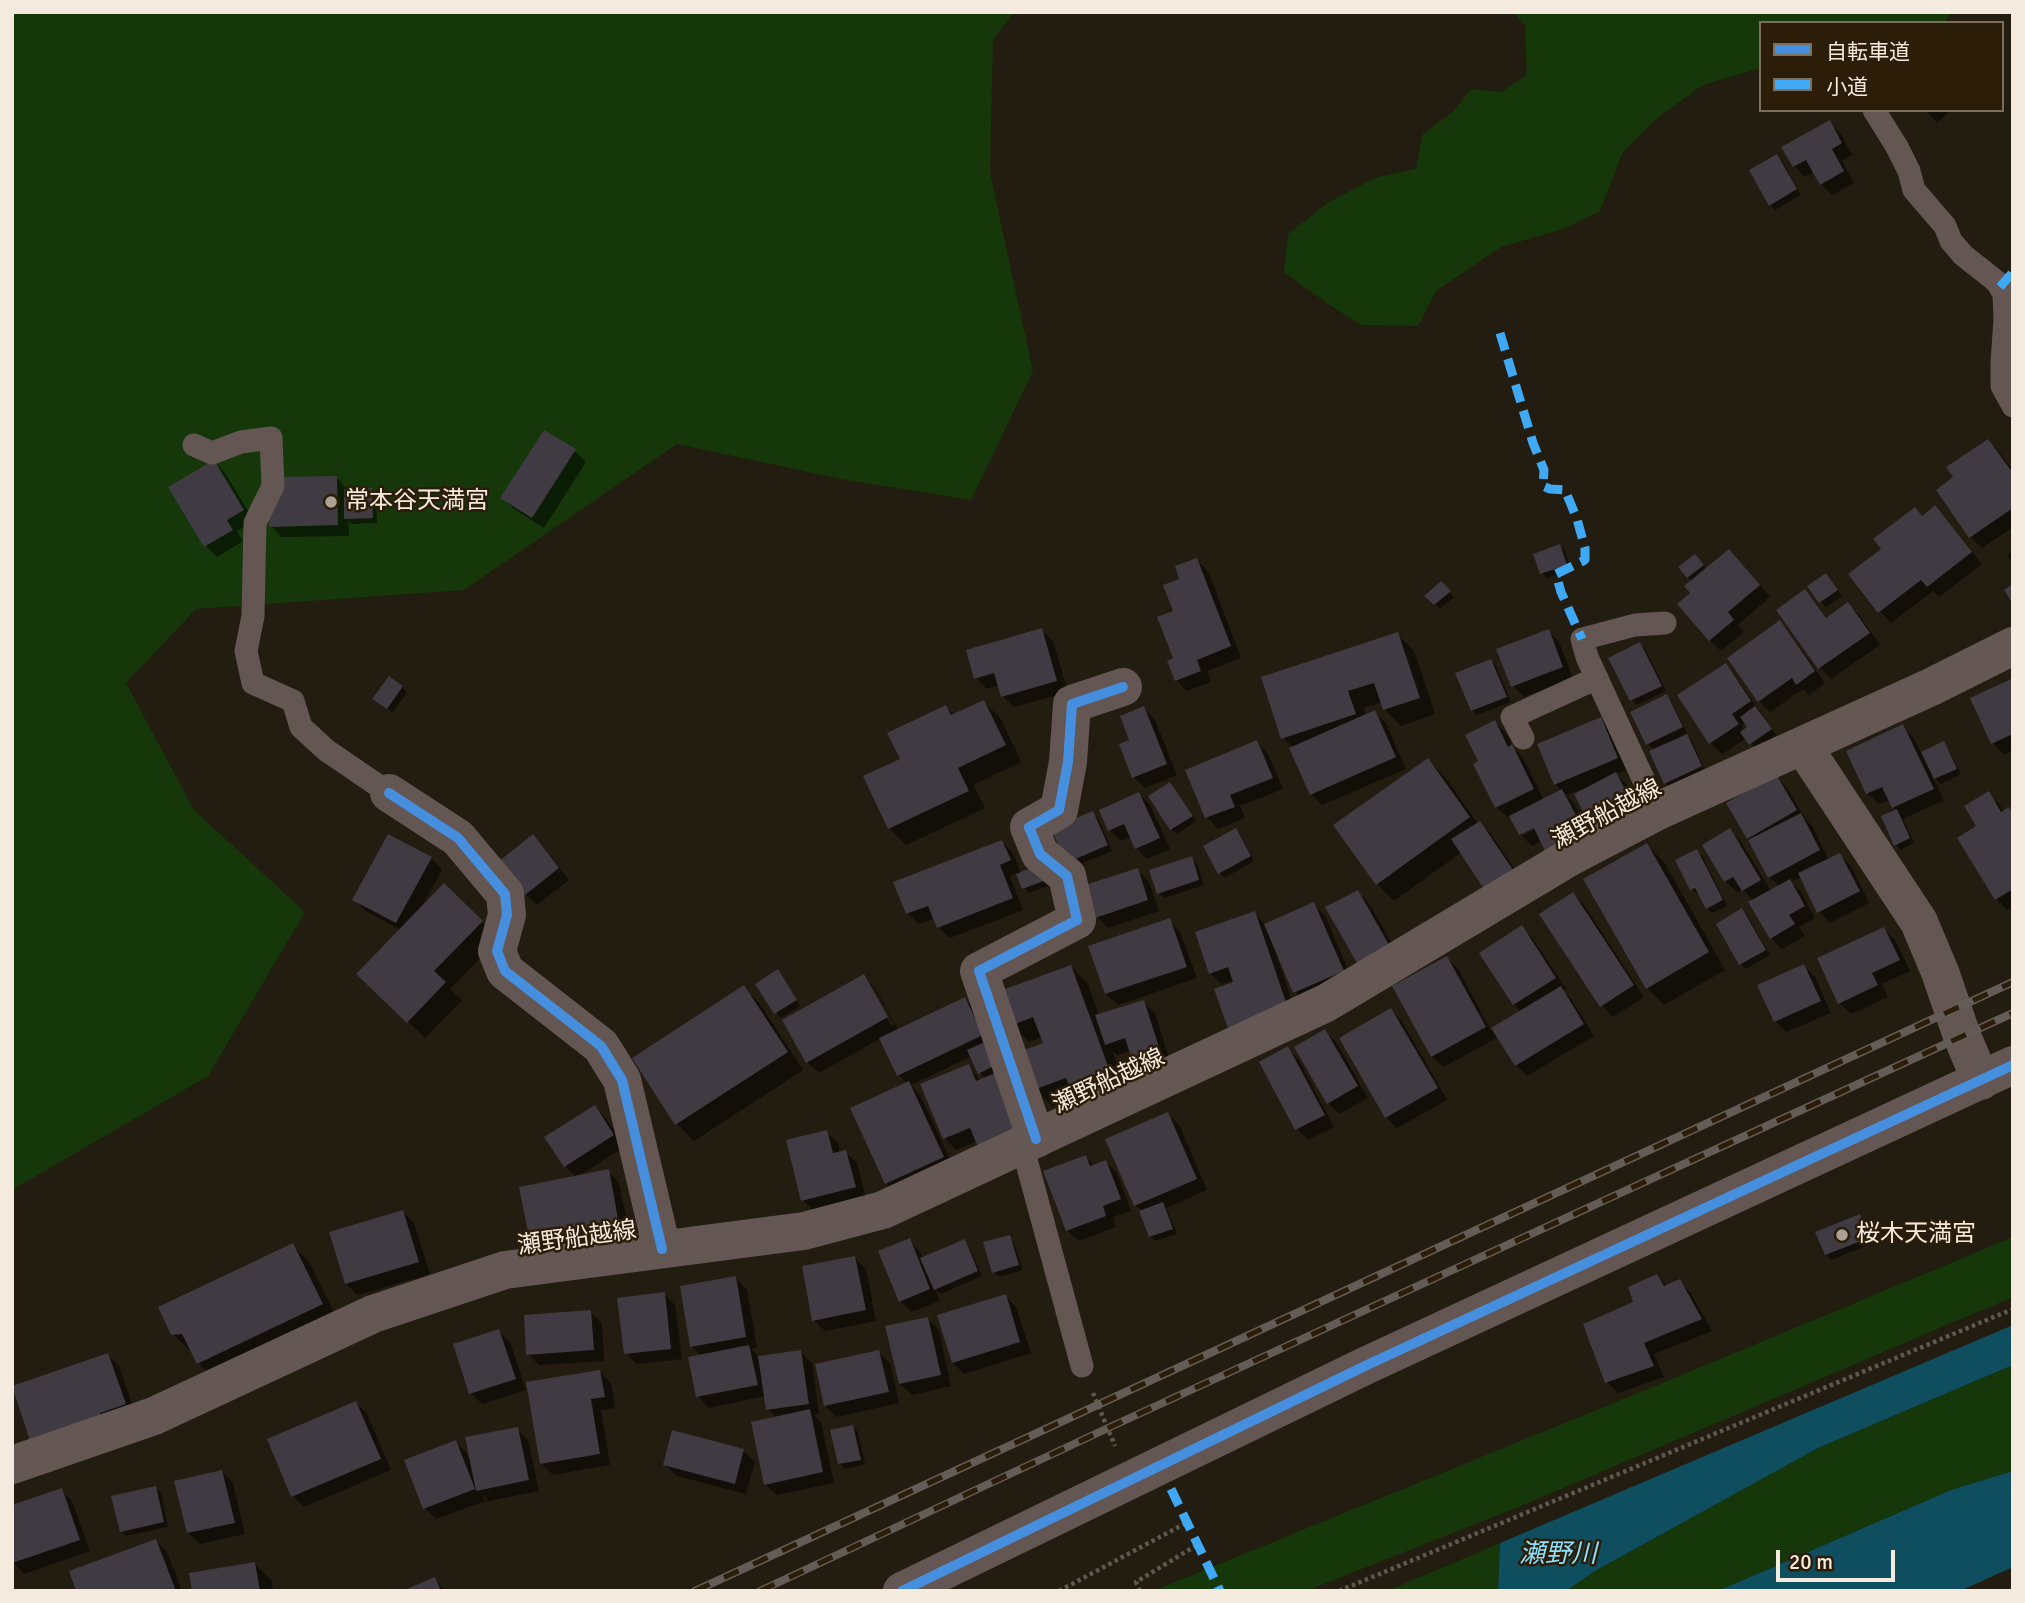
<!DOCTYPE html>
<html>
<head>
<meta charset="utf-8">
<style>
	body { margin:0 }
	#map { position:relative; width:2025px; height:1603px; overflow:hidden; background:#231c10; font-family:Signika,"Noto Sans JP",sans-serif }
	canvas { display:block }
	.frame { position:absolute; inset:0; border:14px solid #f4eadd; pointer-events:none }
	.legend { position:absolute; left:1759px; top:21px; width:245px; height:91px; box-sizing:border-box; background:#2b1d08; border:2px solid #7b6f5d; margin:0; padding:9px 12px; list-style:none; font-size:21px; color:#f4eadd }
	.legend li { display:flex; align-items:center; gap:14px; height:35px }
	.legend b { width:35px; border:2px solid #7b6f5d }
	.scale { position:absolute; left:1776px; top:1550px; width:119px; height:32px; box-sizing:border-box; border:4px solid #f4eadd; border-top:0; padding-left:9px; font-size:21px; line-height:24px; white-space:nowrap; color:#f4eadd; -webkit-text-stroke:5px #2b1d08; paint-order:stroke }
</style>
</head>
<body>
<div id="map">
<canvas width="2025" height="1603"></canvas>
<div class="frame"></div>
<ul class="legend">
<li><b style="height:9px;background:#468fdf"></b>自転車道</li>
<li><b style="height:9px;background:#3fa9f5"></b>小道</li>
</ul>
<div class="scale">20 m</div>
</div>
<script>
const ctx = document.querySelector('canvas').getContext('2d');
ctx.lineJoin = 'round';
function paint(path, color) {
  ctx.fillStyle = color;
  ctx.fill(path, 'evenodd');
}
function toPath(rows) {
  const path = new Path2D();
  for (const r of rows) {
    path.moveTo(r[0], r[1]);
    for (let i = 2; i < r.length; i += 2) path.lineTo(r[i], r[i + 1]);
  }
  return path;
}
function stroke(path, color, width, dash) {
  ctx.strokeStyle = color;
  ctx.lineWidth = width;
  ctx.lineCap = dash ? 'butt' : 'round';
  ctx.setLineDash(dash || []);
  ctx.stroke(path);
}
function write(font, color, halo, rows, align = 'center') {
  ctx.font = font + ' Signika,"Noto Sans JP",sans-serif';
  ctx.lineWidth = 5;
  ctx.setLineDash([]);
  ctx.textBaseline = 'middle';
  ctx.strokeStyle = halo;
  ctx.fillStyle = color;
  for (const [text, x, y, turn = 0] of rows) {
    ctx.save();
    ctx.translate(x, y);
    ctx.rotate((+turn || 0) * Math.PI / 180);
    ctx.textAlign = isNaN(turn) ? turn : align;
    if (halo) ctx.strokeText(text, 0, 0);
    ctx.fillText(text, 0, 0);
    ctx.restore();
  }
}
paint(toPath([
	[12,12,1015,12,993,39,990,173,1033,371,971,500,841,479,677,444,464,590,196,609,126,683,194,810,305,912,208,1076,12,1190],
	[1513,12,1952,12,1944,23,1761,23,1761,68,1703,85,1656,119,1623,152,1600,211,1563,229,1501,247,1436,291,1418,326,1361,325,1328,304,1284,272,1288,234,1329,202,1377,177,1416,169,1422,135,1454,111,1471,89,1501,92,1527,75,1525,25],
	[2013,1237,2013,1297,1521,1506,1306,1591,1153,1591,1660,1384],
	[2013,1365,2013,1471,1951,1490,1718,1591,1566,1591,1595,1571,1818,1448],
	[1500,1543,1498,1591,1387,1591]
]), '#153709');
paint(toPath([
	[2013,1325,2013,1365,1818,1448,1595,1571,1566,1591,1498,1591,1500,1543],
	[2013,1471,2013,1567,1960,1591,1718,1591,1951,1490]
]), '#0e4e5e');
paint(toPath([
	[1925,110,1951,110,1937,123],
	[1830,123,1841,134,1852,155,1842,161,1854,183,1832,195,1821,184,1815,172,1805,177,1794,166],
	[1777,156,1782,161,1801,195,1775,210,1770,205],
	[1988,441,1999,452,2013,471,2013,527,1982,548,1971,537,1938,490,1956,478],
	[575,451,586,462,544,528,514,509,503,498],
	[214,462,225,473,254,521,237,531,243,541,217,557,205,545],
	[336,477,348,490,371,490,376,495,377,523,351,524,348,521,349,536,282,537,271,526,280,504],
	[1935,508,1946,519,1982,564,1939,597,1933,591,1891,623,1880,612,1851,574],
	[1560,546,1565,551,1571,570,1547,578,1542,573],
	[2013,552,2013,564,2007,555],
	[1694,556,1707,569,1740,562,1770,597,1738,625,1744,632,1721,651,1710,640,1692,593,1692,581,1680,567],
	[1197,560,1208,571,1241,658,1207,671,1211,682,1187,691,1176,680,1175,612,1182,580],
	[1831,580,1842,596,1826,607,1809,587],
	[1441,583,1454,597,1440,609,1427,596],
	[1805,592,1816,603,1827,619,1847,604,1859,615,1880,645,1831,679,1820,668,1778,611],
	[1779,623,1790,634,1825,683,1809,695,1803,689,1770,712,1759,701],
	[1042,630,1053,641,1068,692,1014,707,1002,696,999,685,987,689,976,678],
	[1548,631,1559,642,1573,678,1524,697,1513,686],
	[1397,634,1414,651,1435,714,1401,726,1384,709,1382,702,1364,708,1366,716,1374,712,1386,723,1406,769,1322,805,1311,794,1293,748,1283,738],
	[1640,644,1645,649,1666,691,1637,705,1632,700],
	[1491,661,1496,666,1511,702,1477,715,1472,710],
	[1725,666,1736,677,1776,735,1756,749,1747,738,1722,754,1711,743],
	[1746,722,1750,727,1745,731,1742,726],
	[2013,680,2013,750,2004,755,1993,743,1972,698],
	[402,687,407,692,393,712,380,704],
	[1666,696,1671,701,1687,733,1684,734,1692,741,1705,771,1670,788,1665,783,1655,750,1648,744],
	[984,702,1001,719,1021,762,973,785,985,808,906,845,889,828,902,760,946,707,955,716],
	[1144,708,1155,720,1177,775,1145,788,1134,777,1132,741],
	[1601,719,1612,731,1628,769,1616,774,1627,785,1644,819,1582,791,1581,789,1566,795,1573,802,1588,830,1542,841,1532,846,1522,836,1542,826,1541,823,1522,832,1522,836,1521,834,1511,816,1508,818,1496,807,1480,762,1495,722,1506,733,1513,747,1523,758,1544,800,1562,791,1556,784],
	[1903,727,1914,738,1921,753,1943,743,1948,749,1961,774,1941,784,1932,776,1944,800,1903,819,1914,843,1901,850,1896,845,1897,811,1890,800,1879,804,1867,793],
	[1257,742,1268,754,1283,789,1240,806,1245,818,1218,829,1207,817,1188,771],
	[1428,760,1445,777,1478,824,1480,823,1491,834,1523,882,1462,852,1394,901,1377,884],
	[1776,776,1787,788,1806,820,1812,826,1829,860,1840,855,1851,866,1869,903,1830,923,1819,912,1802,877,1791,882,1801,892,1815,918,1799,927,1805,936,1782,949,1771,938,1754,901,1742,889,1737,892,1725,881,1730,831,1741,842,1771,891,1779,886,1769,877,1748,838],
	[1170,784,1196,821,1177,834,1171,829],
	[1988,793,1999,804,2004,812,2013,814,2013,907,2007,910,1996,899,1978,827],
	[1139,794,1150,805,1170,849,1147,859,1136,848,1131,837,1121,841,1110,830],
	[1092,813,1098,818,1112,851,1073,867],
	[1235,830,1241,836,1254,861,1224,878,1219,872],
	[533,836,544,848,569,880,537,905,526,894],
	[1002,842,1013,853,1021,874,1056,883,1029,893,1024,888,1018,873,1010,876,1023,910,950,938,938,927,935,918,919,924,907,913],
	[1647,845,1664,862,1725,970,1664,1005,1647,988],
	[1697,851,1702,856,1727,906,1712,913,1707,908,1699,893,1697,894,1692,889],
	[431,858,442,869,421,909,444,886,499,939,450,989,462,1000,425,1038,359,974,401,930,366,911,354,900],
	[1192,858,1197,863,1204,885,1164,898,1159,893],
	[1137,870,1149,882,1159,911,1108,928,1097,917],
	[1358,892,1369,903,1403,963,1373,980],
	[1573,894,1584,905,1644,997,1613,1017,1602,1006],
	[1314,904,1325,916,1354,983,1306,1003,1295,992,1279,956,1277,957,1299,1022,1235,983,1234,980,1222,984,1210,973,1254,913,1266,925],
	[1742,910,1747,915,1770,955,1746,969,1741,964],
	[1169,920,1180,932,1197,978,1118,1005,1106,994],
	[1522,928,1533,939,1566,989,1563,991,1571,999,1594,1036,1527,1076,1516,1065,1499,1037,1443,1067,1432,1056,1447,958,1458,969,1491,1030,1521,1012,1514,1004,1482,954],
	[1884,929,1895,940,1910,971,1882,984,1888,997,1851,1014,1840,1003],
	[1804,966,1815,977,1831,1013,1786,1032,1775,1021],
	[1071,967,1088,984,1099,1016,1143,1002,1155,1013,1173,1071,1148,1080,1137,1068,1131,1051,1117,1055,1112,1050,1131,1102,1075,1098,1052,1106,1035,1089,1045,1044,1042,1037,1029,1042,1012,1025],
	[783,977,800,1006,781,1018,776,1013],
	[863,977,875,988,898,1030,964,999,976,1010,1000,1071,978,1141,956,1150,945,1138,922,1085,968,1066,981,1081,986,1079,980,1073,972,1056,911,1085,920,1095,954,1168,897,1194,886,1183,908,1084,899,1075,881,1038,819,1073,807,1062],
	[869,987,873,987,894,1024,891,1026],
	[743,987,760,1004,803,1070,694,1141,677,1124,634,1059],
	[1391,1010,1402,1021,1447,1100,1397,1128,1386,1117],
	[1325,1031,1336,1042,1368,1098,1339,1114,1328,1103],
	[1288,1048,1299,1060,1334,1127,1308,1140,1297,1129],
	[595,1107,606,1118,624,1147,577,1177,608,1171,619,1183,630,1236,543,1253,532,1241,576,1177,565,1166],
	[1168,1114,1179,1125,1207,1190,1166,1208,1177,1234,1155,1241,1150,1236,1142,1211,1135,1205],
	[826,1132,838,1143,840,1153,845,1152,857,1163,866,1198,814,1211,803,1200],
	[1085,1157,1094,1166,1106,1162,1117,1173,1131,1211,1113,1217,1116,1227,1079,1241,1067,1230],
	[403,1212,414,1223,430,1274,358,1295,346,1284],
	[1860,1216,1865,1221,1873,1243,1831,1260,1826,1254],
	[1009,1237,1014,1243,1023,1270,999,1277,994,1272],
	[909,1240,920,1252,923,1258,964,1241,969,1246,982,1276,941,1294,935,1288,940,1301,911,1312,900,1301],
	[292,1245,309,1262,338,1321,215,1380,198,1363,192,1351,190,1351,173,1334],
	[854,1258,866,1269,876,1321,825,1331,814,1320],
	[1657,1276,1667,1286,1679,1281,1690,1292,1712,1331,1654,1354,1664,1377,1618,1393,1607,1382,1635,1303],
	[736,1278,747,1290,757,1348,751,1349,760,1358,800,1352,812,1363,819,1414,814,1415,821,1422,834,1483,777,1495,765,1484,777,1418,767,1409,765,1396,709,1408,698,1396,702,1356,691,1346],
	[664,1294,675,1305,682,1359,637,1364,626,1353],
	[1005,1296,1016,1307,1031,1353,964,1374,953,1363],
	[590,1312,602,1323,604,1361,539,1365,528,1354],
	[927,1318,939,1330,951,1386,912,1395,900,1384],
	[498,1331,510,1342,526,1390,482,1404,471,1393],
	[879,1352,890,1363,899,1403,837,1417,825,1406],
	[108,1355,119,1366,136,1415,45,1457],
	[600,1372,611,1383,615,1408,601,1410,610,1465,553,1475,541,1463],
	[356,1403,367,1414,391,1470,304,1507,293,1496],
	[853,1427,858,1432,865,1464,845,1469,840,1464],
	[517,1429,528,1440,539,1491,489,1501,482,1494,485,1501,436,1519,425,1508,455,1442,467,1453,471,1464],
	[743,1451,755,1462,746,1494,677,1476,665,1465],
	[222,1472,233,1483,245,1534,200,1544,188,1533],
	[156,1488,161,1493,168,1527,126,1536,121,1531],
	[61,1490,72,1501,90,1551,24,1574,13,1562],
	[156,1541,167,1552,182,1591,78,1591],
	[255,1564,272,1581,273,1591,194,1591],
	[434,1579,446,1591,406,1591]
]), '#0007');
paint(toPath([
	[1830,120,1842,143,1832,149,1844,171,1820,185,1806,160,1793,167,1781,147],
	[1777,154,1797,189,1769,206,1749,170],
	[544,430,576,449,532,518,500,498],
	[1988,439,2013,473,2013,508,1969,538,1936,490,1953,477,1946,467],
	[214,460,244,510,227,520,233,530,204,547,168,487],
	[337,476,338,525,269,527,269,503,278,503,277,477],
	[372,488,373,518,344,519,344,489],
	[1935,505,1972,552,1927,587,1921,580,1878,613,1848,574,1881,549,1873,539,1915,507,1922,516],
	[1560,544,1567,565,1540,574,1533,554],
	[1729,549,1760,585,1728,612,1734,620,1709,641,1677,604,1690,593,1684,586],
	[1695,554,1704,565,1687,578,1678,567],
	[1197,558,1231,646,1197,660,1201,671,1175,681,1167,661,1173,658,1157,617,1173,611,1163,585,1179,579,1175,566],
	[1826,573,1838,590,1819,603,1807,586],
	[1441,581,1451,591,1434,605,1424,596],
	[2013,584,2013,604,2004,590],
	[1805,589,1826,618,1848,602,1870,633,1818,669,1776,610],
	[1780,620,1815,671,1796,685,1792,678,1758,702,1727,658],
	[1042,628,1057,681,1001,697,994,673,974,679,966,650],
	[1549,629,1563,667,1511,687,1496,649],
	[1398,632,1420,698,1383,710,1374,683,1348,691,1356,714,1281,739,1261,677],
	[1640,642,1662,686,1630,701,1608,658],
	[1491,659,1507,697,1471,711,1455,673],
	[1726,663,1751,701,1732,714,1739,724,1709,744,1677,695],
	[389,676,403,686,387,709,372,699],
	[2013,678,2013,734,1991,744,1970,698],
	[1667,694,1683,727,1646,745,1630,712],
	[984,700,1006,745,958,768,969,791,888,829,863,776,900,759,887,733,946,705,951,715],
	[1144,706,1167,764,1132,778,1119,744,1129,740,1120,716],
	[1755,706,1772,729,1749,745,1740,732,1747,727,1740,717],
	[1375,710,1396,757,1310,795,1289,748],
	[1601,717,1618,758,1554,785,1537,744],
	[1495,720,1508,747,1512,744,1534,789,1495,808,1473,764,1478,761,1465,735],
	[1903,724,1934,789,1892,808,1882,787,1866,794,1846,751],
	[1687,734,1702,766,1664,784,1649,751],
	[1257,740,1273,778,1230,795,1235,807,1205,818,1185,770],
	[1944,741,1957,769,1934,779,1921,752],
	[1428,758,1470,817,1376,885,1333,825],
	[1616,772,1634,807,1592,829,1574,794],
	[1776,774,1797,810,1747,839,1726,803],
	[1170,782,1193,816,1170,830,1148,796],
	[1562,789,1584,830,1545,851,1534,828,1519,835,1509,816],
	[1989,791,2001,812,2009,807,2013,814,2013,889,1995,900,1957,838,1976,826,1964,806],
	[1139,792,1160,838,1135,849,1124,824,1108,831,1099,810],
	[1897,809,1910,838,1894,846,1881,816],
	[1093,811,1108,845,1066,863,1051,828],
	[1801,813,1820,850,1768,878,1748,840],
	[1480,821,1513,870,1484,889,1451,839],
	[1236,828,1251,856,1218,874,1203,846],
	[1730,828,1761,880,1742,891,1733,877,1724,882,1702,845],
	[388,834,432,857,396,923,352,900],
	[533,834,559,868,525,895,498,862],
	[1002,840,1011,860,1000,865,1013,898,937,928,928,906,906,914,893,882],
	[1647,843,1709,952,1646,989,1583,879],
	[1697,849,1723,900,1706,909,1695,888,1690,890,1675,860],
	[1840,853,1860,891,1817,913,1798,873],
	[1192,856,1199,880,1157,894,1149,870],
	[1046,862,1052,878,1022,889,1016,874],
	[1138,868,1148,900,1095,918,1085,885],
	[1790,879,1805,906,1789,915,1795,924,1770,939,1748,902],
	[444,883,483,921,434,971,446,982,407,1023,356,974],
	[1358,890,1393,952,1361,970,1325,907],
	[1573,892,1634,985,1600,1007,1539,914],
	[1314,902,1344,971,1293,993,1264,924],
	[1742,908,1766,950,1739,965,1716,924],
	[1255,911,1289,1011,1229,1031,1214,989,1233,982,1228,967,1209,974,1195,932],
	[1170,918,1187,967,1105,994,1088,946],
	[1522,925,1556,978,1513,1005,1479,953],
	[1884,927,1900,960,1872,973,1878,985,1838,1004,1817,958],
	[1447,956,1486,1027,1431,1057,1392,986],
	[1804,964,1821,1001,1774,1022,1757,985],
	[1071,965,1115,1085,1075,1100,1066,1078,1033,1090,1019,1052,1043,1043,1033,1017,1010,1026,997,992],
	[778,969,797,1000,774,1014,755,984],
	[864,974,888,1017,806,1063,782,1020],
	[744,985,788,1052,675,1125,632,1058],
	[1561,986,1584,1024,1515,1066,1491,1028],
	[965,997,983,1035,897,1076,879,1038],
	[1144,1000,1163,1060,1135,1069,1125,1038,1105,1045,1095,1015],
	[1391,1008,1438,1088,1385,1118,1339,1038],
	[1325,1029,1358,1086,1327,1104,1294,1047],
	[985,1042,996,1065,978,1074,967,1050],
	[1288,1046,1325,1115,1295,1130,1259,1062],
	[969,1064,976,1081,998,1072,1024,1134,980,1152,970,1128,943,1139,920,1084],
	[909,1081,944,1157,885,1184,850,1108],
	[595,1105,614,1135,564,1167,544,1137],
	[1168,1112,1197,1179,1134,1206,1105,1139],
	[827,1130,833,1153,846,1150,856,1187,801,1201,786,1140],
	[1086,1155,1090,1166,1106,1160,1121,1199,1103,1206,1106,1216,1066,1231,1043,1171],
	[609,1169,619,1225,530,1242,519,1187],
	[1163,1202,1173,1229,1149,1237,1139,1211],
	[403,1210,419,1262,345,1284,329,1232],
	[1860,1214,1869,1238,1825,1255,1815,1232],
	[1010,1235,1019,1265,992,1273,983,1242],
	[910,1238,930,1289,899,1302,878,1251],
	[965,1239,978,1271,934,1290,920,1258],
	[293,1243,323,1304,197,1364,182,1334,171,1335,158,1307],
	[855,1256,866,1310,812,1321,802,1266],
	[1657,1274,1664,1286,1680,1279,1702,1319,1644,1343,1654,1366,1605,1383,1583,1324,1633,1302,1628,1287],
	[736,1276,746,1337,690,1347,680,1286],
	[665,1292,671,1349,624,1354,617,1298],
	[1006,1294,1020,1342,952,1363,937,1315],
	[591,1310,594,1350,526,1355,524,1315],
	[928,1317,941,1375,899,1384,885,1326],
	[499,1329,516,1379,469,1394,453,1344],
	[749,1345,758,1385,696,1397,688,1357],
	[801,1350,809,1404,766,1410,758,1356],
	[879,1350,889,1392,824,1406,815,1364],
	[108,1353,126,1404,100,1413,103,1422,32,1447,12,1386],
	[600,1370,605,1397,591,1399,600,1454,540,1464,526,1382],
	[356,1401,381,1459,291,1497,267,1439],
	[810,1409,823,1472,764,1485,751,1422],
	[853,1425,861,1460,838,1464,830,1430],
	[518,1427,529,1480,476,1491,465,1437],
	[672,1430,744,1449,735,1484,663,1465],
	[456,1440,475,1489,423,1509,404,1460],
	[222,1470,235,1523,187,1533,174,1481],
	[156,1486,164,1522,120,1532,111,1496],
	[62,1488,80,1540,12,1563,12,1505],
	[156,1539,176,1591,76,1591,69,1571],
	[255,1562,260,1591,192,1591,189,1573],
	[435,1577,441,1591,402,1591]
]), '#403a42');
stroke(toPath([
	[1093,1393,1115,1446],
	[1059,1591,1186,1523],
	[1140,1591,1136,1582,1197,1545],
	[1339,1591,2013,1309]
]), '#605852', 4.5, [3.5, 3.5]);
stroke(toPath([
	[1874,110,1897,147,1909,171,1914,190,1945,226,1951,241,1963,255,1997,282,2004,294,2005,319,2002,362,2002,386,2013,406],
	[194,445,212,453,241,442,271,438,273,486,255,523,253,616,246,651,253,683,293,701,301,727,326,750,389,793],
	[1523,738,1512,717,1597,678],
	[1658,811,1587,657,1582,639,1635,625,1665,623],
	[1022,1145,1082,1366]
]), '#635653', 23);
stroke(toPath([
	[1803,746,1919,922,1940,972,1962,1036,1981,1081],
	[389,793,458,838,505,894,507,915,497,951,505,971,601,1046,622,1080,662,1249],
	[1036,1139,979,971,1077,920,1067,876,1040,854,1029,827,1059,810,1068,762,1072,704,1123,687]
]), '#635653', 38);
stroke(toPath([
	[902,1591,1365,1366,2013,1065]
]), '#635653', 38);
stroke(toPath([
	[12,1465,154,1416,373,1314,505,1270,804,1231,883,1210,1326,1003,1570,857,1658,811,1931,687,2013,646]
]), '#655854', 38);
const rail = toPath([
	[695,1591,2013,982],
	[760,1591,1108,1428,2013,1013]
]);
stroke(rail, '#645c56', 8);
stroke(rail, '#2b1d08', 5, [16]);
stroke(toPath([
	[2000,287,2013,272],
	[1500,333,1533,443,1544,470,1543,486,1550,489,1565,490,1577,519,1585,548,1585,560,1556,574,1561,592,1582,639],
	[1171,1489,1220,1591]
]), '#3fa9f5', 9, [18, 9]);
stroke(toPath([
	[389,793,458,838,505,894,507,915,497,951,505,971,601,1046,622,1080,662,1249],
	[1036,1139,979,971,1077,920,1067,876,1040,854,1029,827,1059,810,1068,762,1072,704,1123,687],
	[902,1591,1365,1366,2013,1065]
]), '#468fdf', 10);
for (const [x, y, r, color] of [
	[331,502,7,"#aba295"],
	[1842,1235,7,"#aba295"]
]) {
  const dot = new Path2D();
  dot.arc(x, y, r, 0, 2 * Math.PI);
  ctx.fillStyle = color;
  ctx.fill(dot);
  stroke(dot, '#2b1d08', 2.5);
}
write('24px', '#f4eadd', '#2b1d08', [
	["常本谷天満宮",345,502],
	["桜木天満宮",1856,1235]
], 'left');
write('24px', '#f4eadd', '#2b1d08', [
	["瀬野船越線",1607,815,-28],
	["瀬野船越線",1109,1082,-25],
	["瀬野船越線",577,1239,-8]
]);
write('italic 26px', '#8cdffb', '#2b1d08', [
	["瀬野川",1558,1555]
]);
</script>
</body>
</html>
